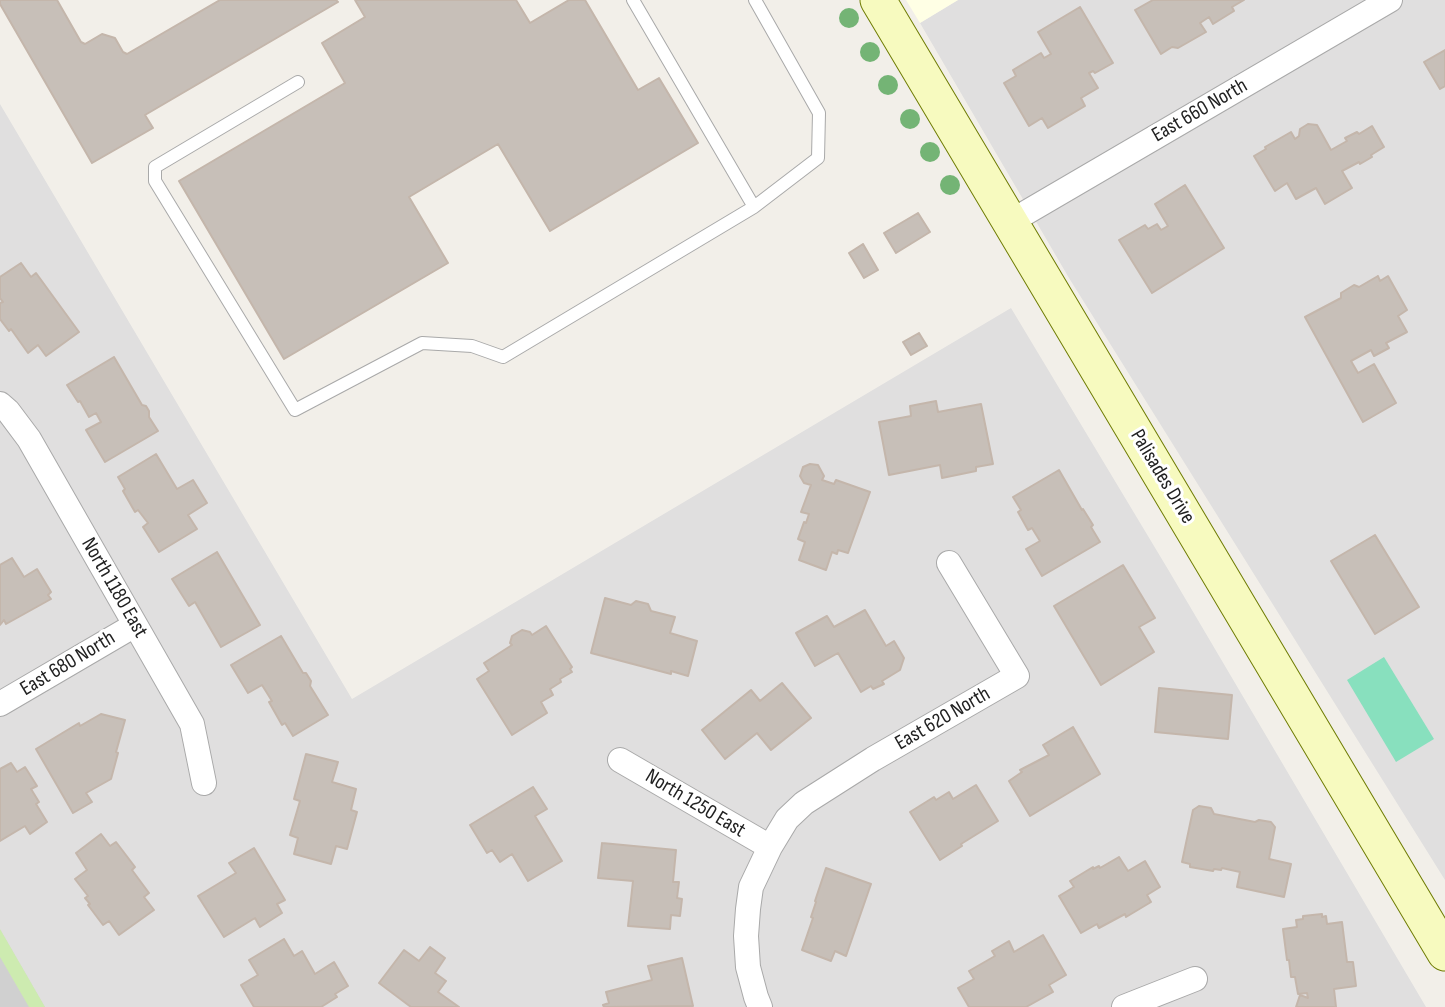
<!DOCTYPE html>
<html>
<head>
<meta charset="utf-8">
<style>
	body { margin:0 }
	canvas { display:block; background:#f2efe9 }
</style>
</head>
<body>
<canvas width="1445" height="1007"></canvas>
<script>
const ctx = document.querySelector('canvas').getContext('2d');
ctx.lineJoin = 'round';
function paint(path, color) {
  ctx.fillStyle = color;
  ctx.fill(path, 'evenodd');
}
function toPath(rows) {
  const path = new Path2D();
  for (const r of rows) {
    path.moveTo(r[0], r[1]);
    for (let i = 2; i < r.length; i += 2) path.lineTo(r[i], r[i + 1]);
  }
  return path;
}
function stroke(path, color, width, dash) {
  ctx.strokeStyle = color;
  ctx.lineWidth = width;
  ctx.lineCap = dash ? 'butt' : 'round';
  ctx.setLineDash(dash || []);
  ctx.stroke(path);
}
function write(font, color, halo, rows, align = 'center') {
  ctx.font = font + ' "Sofia Sans Condensed",sans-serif';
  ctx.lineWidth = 6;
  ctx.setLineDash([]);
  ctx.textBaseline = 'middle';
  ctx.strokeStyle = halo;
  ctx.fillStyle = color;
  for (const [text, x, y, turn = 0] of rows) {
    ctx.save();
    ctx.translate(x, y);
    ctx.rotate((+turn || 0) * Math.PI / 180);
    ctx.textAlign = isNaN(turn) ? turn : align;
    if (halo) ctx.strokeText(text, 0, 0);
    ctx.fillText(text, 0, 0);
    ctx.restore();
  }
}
paint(toPath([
	[958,0,1445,0,1445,880,1069,278,920,23],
	[0,104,352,699,1011,308,1169,571,1426,1007,45,1007,0,929]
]), '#e0dfdf');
paint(toPath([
	[906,0,958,0,920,23]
]), '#ffffe5');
paint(toPath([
	[0,929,45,1007,0,1007]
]), '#d0d0d0');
paint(toPath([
	[0,929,45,1007,29,1007,0,957]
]), '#cdebb0');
paint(toPath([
	[1384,657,1434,739,1396,762,1347,680]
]), '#88e0be');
const building = toPath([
	[0,0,57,0,81,42,85,44,102,34,115,38,123,52,127,54,220,0,336,0,338,2,145,115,153,128,92,163,0,4,0,0],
	[355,0,516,0,530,23,569,0,585,0,638,90,659,78,698,143,550,231,498,144,409,197,448,263,284,359,179,181,345,83,322,43,365,17,355,0],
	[1153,0,1244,0,1232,7,1234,11,1213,24,1209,17,1200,23,1206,32,1178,48,1172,47,1161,54,1135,10,1153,0],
	[1080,7,1113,63,1095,73,1093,71,1089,73,1098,88,1081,98,1085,106,1048,128,1042,118,1029,126,1004,83,1016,76,1013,70,1041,53,1044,58,1051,54,1038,32,1080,7],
	[1445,50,1445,86,1440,89,1424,62,1445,50],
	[1308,124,1317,125,1331,150,1347,141,1345,138,1357,132,1359,134,1372,126,1384,147,1371,155,1372,157,1360,164,1359,162,1342,171,1352,188,1325,204,1316,188,1296,199,1287,183,1275,191,1254,156,1266,149,1265,147,1291,132,1295,139,1299,136,1300,129,1308,124],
	[1185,185,1224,248,1152,293,1119,240,1145,225,1148,229,1157,224,1161,230,1168,226,1155,204,1185,185],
	[918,213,930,232,896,253,884,233,918,213],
	[863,244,878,270,864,278,849,253,863,244],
	[21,263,31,277,36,273,79,332,46,356,38,345,28,353,11,329,9,331,0,319,0,303,3,302,0,298,0,277,21,263],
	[1378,276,1380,281,1388,276,1407,310,1398,316,1407,332,1386,343,1389,348,1374,356,1371,350,1351,361,1358,373,1374,364,1396,403,1363,422,1305,317,1341,298,1341,293,1354,285,1359,287,1378,276],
	[919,333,927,346,911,355,903,342,919,333],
	[114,357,142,405,146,406,149,411,149,417,158,431,105,462,86,430,101,422,96,413,89,417,80,401,78,402,67,385,114,357],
	[936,401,938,412,981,404,993,464,976,467,976,471,942,478,940,465,889,475,879,422,911,416,910,406,936,401],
	[156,454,177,489,193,480,207,503,188,515,197,529,159,552,143,527,148,523,138,510,135,512,123,491,125,489,118,477,156,454],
	[810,464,818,465,824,476,822,480,834,484,836,480,870,492,848,553,838,550,837,554,832,552,826,570,799,560,805,542,798,539,804,522,806,523,809,514,801,512,811,485,804,483,800,476,803,467,810,464],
	[1059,470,1082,510,1083,509,1093,525,1091,527,1100,542,1042,576,1026,549,1040,541,1032,528,1028,530,1018,512,1021,510,1013,497,1059,470],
	[1375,535,1419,607,1375,634,1331,561,1375,535],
	[217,552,260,625,221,647,195,602,189,606,172,579,217,552],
	[12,558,24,577,37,569,51,592,48,595,51,599,6,624,4,620,0,625,0,565,12,558],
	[1123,565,1155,618,1139,627,1154,652,1101,685,1054,606,1123,565],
	[605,598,631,605,636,601,648,604,651,611,675,617,670,633,697,641,688,676,671,671,671,674,591,653,605,598],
	[865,610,886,646,894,641,904,658,900,670,882,681,884,684,873,689,871,686,861,692,838,653,815,666,796,633,827,616,834,627,865,610],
	[546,626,572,667,570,669,572,672,560,679,561,682,550,689,553,695,541,702,547,713,512,735,477,679,489,671,484,663,512,645,510,643,512,636,522,630,530,632,532,635,546,626],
	[281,636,303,673,306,673,311,681,310,686,328,715,293,736,285,723,282,725,269,702,272,701,262,685,248,693,231,665,281,636],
	[782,683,811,718,771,750,757,733,725,759,702,730,751,690,760,701,782,683],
	[1159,688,1232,695,1228,739,1155,732,1159,688],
	[101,714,125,720,116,752,118,753,111,779,86,793,92,802,73,813,36,749,79,723,80,726,101,714],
	[1073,727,1100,774,1030,816,1009,781,1022,772,1020,770,1049,755,1043,745,1073,727],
	[306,754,338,762,332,782,356,789,351,810,357,812,347,849,336,846,331,864,294,854,298,838,290,835,300,801,294,799,306,754],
	[11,763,17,772,25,767,37,786,31,789,39,802,36,804,47,822,30,834,25,826,0,841,0,769,11,763],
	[976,785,998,821,961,844,962,846,940,860,910,812,934,797,936,800,949,792,953,799,976,785],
	[533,787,547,809,535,816,562,861,528,881,512,854,500,862,492,850,487,853,470,825,533,787],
	[1199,806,1211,808,1214,814,1255,822,1259,820,1271,822,1275,827,1269,859,1291,864,1284,897,1237,887,1240,872,1222,868,1221,870,1214,869,1213,871,1190,867,1190,864,1182,862,1193,810,1199,806],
	[101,834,110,846,116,842,135,867,132,870,149,893,144,897,154,910,119,935,109,921,103,925,88,905,90,904,85,898,88,896,75,879,87,870,76,853,101,834],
	[602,843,676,850,673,882,679,882,677,898,682,899,680,916,671,915,670,929,628,926,633,881,598,878,602,843],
	[254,848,285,900,277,904,282,913,260,927,255,918,224,937,198,896,236,873,229,863,254,848],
	[1119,857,1128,871,1145,861,1160,887,1147,895,1151,902,1126,917,1125,914,1099,928,1097,924,1081,933,1059,896,1074,887,1070,881,1093,867,1093,869,1099,866,1100,868,1119,857],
	[826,868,871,884,846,956,835,951,831,961,802,950,813,918,811,917,816,902,815,901,826,868],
	[1322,914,1322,917,1326,916,1327,924,1342,922,1347,962,1353,962,1356,986,1334,989,1336,1007,1296,1007,1300,995,1308,998,1307,993,1298,994,1295,977,1291,977,1289,960,1287,960,1283,929,1297,927,1296,920,1303,919,1303,916,1322,914],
	[1043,935,1066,975,1049,985,1053,992,1026,1007,969,1007,958,988,974,979,969,971,995,956,992,951,1009,941,1014,952,1043,935],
	[284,939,294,956,302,951,315,974,334,962,348,986,335,994,337,997,321,1007,254,1007,241,985,258,975,249,960,284,939],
	[430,947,445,958,435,973,446,981,438,992,459,1007,411,1007,379,983,404,950,419,961,430,947],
	[682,958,693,1006,604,1007,603,1005,609,1003,606,992,652,980,648,966,682,958]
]);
paint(building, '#c7bfb8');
stroke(building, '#c4b6ab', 2);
const lane = toPath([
	[633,0,754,207],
	[298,82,155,167,155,181,295,410,422,343,472,346,503,357,754,207,818,158,819,113,755,0]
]);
const street = toPath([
	[1010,222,1390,0],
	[0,404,8,411,29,439,192,724,204,783],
	[0,704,135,625],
	[620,760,770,847],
	[760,1007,756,997,748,967,746,936,748,909,751,887,770,847,787,819,804,803,873,759,1017,676,949,563],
	[1124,1007,1195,979]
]);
const secondary = toPath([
	[878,0,1445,953]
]);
stroke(lane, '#a9a9a9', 14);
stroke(street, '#a9a9a9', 26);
stroke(secondary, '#707d05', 37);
stroke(lane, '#fff', 12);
stroke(street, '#fff', 24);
stroke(secondary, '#f7fabf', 35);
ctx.fillStyle = '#74b475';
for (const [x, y] of [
	[849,18],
	[870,52],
	[888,85],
	[910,119],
	[930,152],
	[950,185]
]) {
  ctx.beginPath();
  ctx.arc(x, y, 10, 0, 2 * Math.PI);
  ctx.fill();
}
write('21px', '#222', '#fff', [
	["East 660 North",1200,111,-30],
	["Palisades Drive",1162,477,59],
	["North 1180 East",114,588,60],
	["East 680 North",68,664,-31],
	["East 620 North",943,719,-30],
	["North 1250 East",695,804,31]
]);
</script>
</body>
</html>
